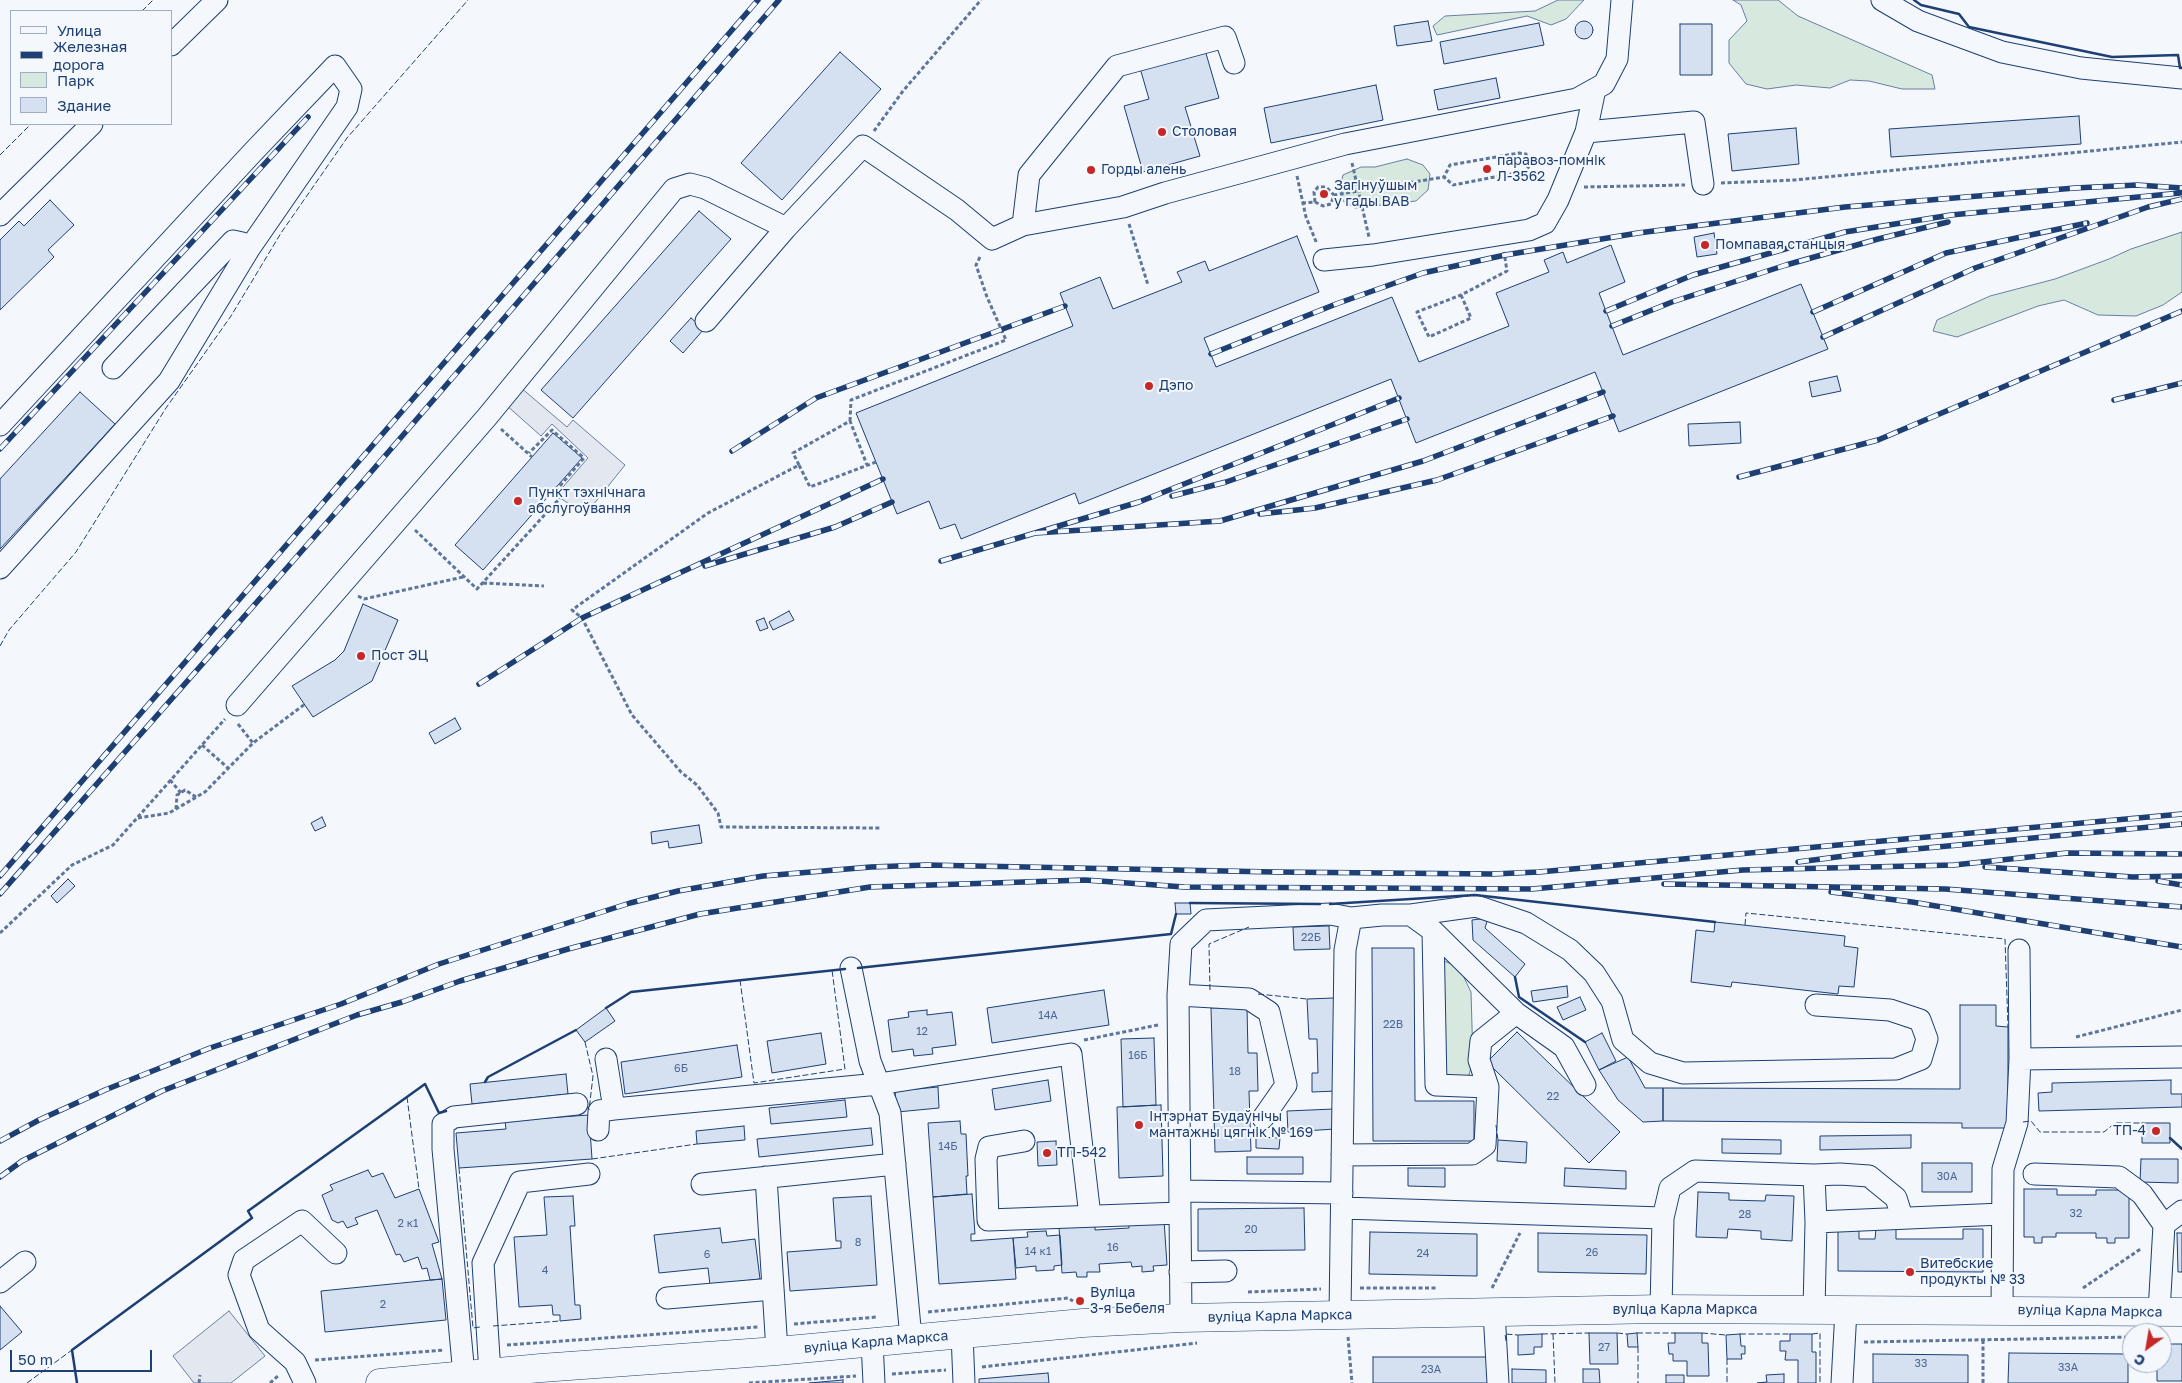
<!DOCTYPE html>
<html>
<head>
<meta charset="utf-8">
<style>
	body { margin:0 }
	#map { position:relative; width:2182px; height:1383px; overflow:hidden; background:#f4f7fb; font-family:"Golos Text",sans-serif }
	canvas { display:block }
	.legend { position:absolute; left:10px; top:10px; width:162px; height:115px; box-sizing:border-box; background:#f4f7fb; border:1px solid #9eadc5; margin:0; padding:6px 9px; list-style:none; font-size:15px; color:#1d3f73 }
	.legend li { display:flex; align-items:center; gap:10px; height:25px }
	.legend b { width:25px; border:1px solid #9eadc5 }
	.north { position:absolute; left:2122px; top:1323px; width:50px; height:50px; box-sizing:border-box; background:#f4f7fb; border:1px solid #9eadc5; border-radius:50%; rotate:212deg; font-size:14px; font-weight:700; line-height:20px; text-align:center; color:#1d3f73 }
	.north::after { content:''; display:block; margin:auto; width:18px; height:22px; background:#c62828; clip-path:polygon(50% 0,100% 100%,50% 72%,0 100%) }
	.scale { position:absolute; left:10px; top:1350px; width:142px; height:22px; box-sizing:border-box; border:2px solid #1d3f73; border-top:0; padding-left:6px; font-size:15px; line-height:18px; white-space:nowrap; color:#1d3f73; -webkit-text-stroke:4px #f4f7fb; paint-order:stroke }
</style>
</head>
<body>
<div id="map">
<canvas width="2182" height="1383"></canvas>
<ul class="legend">
<li><b style="height:6px;background:#f4f7fb"></b>Улица</li>
<li><b style="height:6px;background:#1d3f73"></b>Железная дорога</li>
<li><b style="height:14px;background:#d7e8df"></b>Парк</li>
<li><b style="height:14px;background:#d5e0f0"></b>Здание</li>
</ul>
<div class="north">С</div>
<div class="scale">50 m</div>
</div>
<script>
const ctx = document.querySelector('canvas').getContext('2d');
ctx.lineJoin = 'round';
function paint(path, color) {
  ctx.fillStyle = color;
  ctx.fill(path, 'evenodd');
}
function toPath(rows) {
  const path = new Path2D();
  for (const r of rows) {
    if (r.length === 3) {
      path.moveTo(r[0] + r[2], r[1]);
      path.arc(r[0], r[1], r[2], 0, 2 * Math.PI);
      continue;
    }
    path.moveTo(r[0], r[1]);
    for (let i = 2; i < r.length; i += 2) path.lineTo(r[i], r[i + 1]);
  }
  return path;
}
function stroke(path, color, width, dash) {
  ctx.strokeStyle = color;
  ctx.lineWidth = width;
  ctx.lineCap = dash ? 'butt' : 'round';
  ctx.setLineDash(dash || []);
  ctx.stroke(path);
}
function write(font, color, halo, rows, align = 'center') {
  ctx.font = font + ' "Golos Text",sans-serif';
  ctx.lineWidth = 4;
  ctx.setLineDash([]);
  ctx.textBaseline = 'middle';
  ctx.strokeStyle = halo;
  ctx.fillStyle = color;
  for (const [text, x, y, turn = 0] of rows) {
    ctx.save();
    ctx.translate(x, y);
    ctx.rotate((+turn || 0) * Math.PI / 180);
    ctx.textAlign = isNaN(turn) ? turn : align;
    if (halo) ctx.strokeText(text, 0, 0);
    ctx.fillText(text, 0, 0);
    ctx.restore();
  }
}
const green = toPath([
	[1558,0,1584,0,1566,19,1551,25,1527,16,1437,35,1433,26,1445,16,1535,11,1558,0],
	[1733,0,1778,0,1798,16,1932,75,1935,89,1902,89,1869,81,1850,80,1830,88,1796,85,1767,89,1746,84,1729,63,1729,40,1747,21,1741,5,1733,0],
	[1407,159,1423,165,1430,174,1428,190,1416,201,1355,208,1343,201,1340,186,1343,175,1361,167,1375,167,1407,159],
	[2182,232,2182,292,2163,305,2136,316,2098,315,2064,300,2038,306,1957,337,1933,331,1937,320,1990,296,2055,279,2109,259,2131,249,2182,232],
	[1444,961,1459,967,1471,992,1473,1060,1469,1075,1454,1082,1443,1075,1444,961]
]);
paint(green, '#d7e8df');
stroke(green, '#687fa3', 1);
const parking = toPath([
	[520,387,567,427,573,420,625,465,585,515,556,495,588,458,552,424,541,436,505,404,520,387],
	[229,1311,265,1356,231,1383,194,1383,173,1356,229,1311]
]);
paint(parking, '#e3e8f0');
stroke(parking, '#687fa3', 1);
const building = toPath([
	[1428,21,1432,41,1397,46,1394,26,1428,21],
	[1584,30,9],
	[1539,23,1544,45,1444,64,1440,42,1539,23],
	[1680,24,1712,24,1712,75,1680,75,1680,24],
	[1205,50,1219,98,1185,107,1200,156,1143,172,1124,106,1149,99,1140,68,1205,50],
	[840,52,881,89,782,200,741,163,840,52],
	[1496,78,1500,98,1438,110,1434,90,1496,78],
	[1376,85,1383,120,1271,143,1264,108,1376,85],
	[2079,116,2081,144,1891,157,1889,129,2079,116],
	[1796,128,1799,164,1732,171,1728,134,1796,128],
	[50,200,74,225,48,250,54,257,0,310,0,240,19,221,24,226,50,200],
	[699,211,731,239,573,418,541,390,699,211],
	[1714,233,1717,254,1697,257,1694,237,1714,233],
	[1297,236,1319,292,1204,338,1216,367,1392,297,1419,362,1509,326,1496,293,1549,272,1544,260,1563,252,1567,263,1611,245,1625,282,1599,293,1623,355,1801,284,1828,349,1619,432,1595,372,1416,443,1391,379,1079,504,1075,493,961,539,955,524,940,529,929,501,897,514,856,413,1073,326,1060,293,1100,277,1113,309,1182,282,1177,272,1205,261,1209,271,1297,236],
	[691,318,704,329,683,353,670,341,691,318],
	[1837,376,1841,391,1812,397,1809,382,1837,376],
	[80,392,115,424,0,549,0,479,80,392],
	[1740,422,1741,443,1689,446,1688,424,1740,422],
	[553,433,582,458,483,570,455,545,553,433],
	[363,604,398,620,372,681,313,717,292,686,335,660,344,651,363,604],
	[789,611,794,620,773,630,769,622,789,611],
	[764,618,768,628,760,631,756,621,764,618],
	[455,718,461,729,435,744,429,733,455,718],
	[322,817,326,826,315,831,311,823,322,817],
	[699,825,702,843,669,848,668,841,652,844,651,832,699,825],
	[68,879,75,886,57,903,51,896,68,879],
	[1175,903,1190,903,1191,914,1176,914,1175,903],
	[1488,918,1485,928,1525,964,1515,977,1473,940,1472,920,1488,918],
	[1715,922,1845,936,1844,946,1858,948,1854,987,1839,986,1838,994,1732,982,1731,987,1691,982,1696,930,1714,932,1715,922],
	[1329,926,1330,949,1294,950,1293,927,1329,926],
	[1372,948,1414,948,1415,1101,1474,1101,1474,1141,1373,1141,1372,948],
	[1567,986,1568,997,1533,1002,1531,991,1567,986],
	[1104,990,1109,1025,992,1043,987,1008,1104,990],
	[1580,997,1586,1010,1563,1020,1557,1007,1580,997],
	[1334,998,1337,1091,1312,1092,1312,1073,1318,1073,1317,1039,1309,1039,1307,999,1334,998],
	[1960,1005,1996,1005,1996,1026,2008,1027,2008,1128,1962,1128,1962,1123,1663,1121,1663,1088,1960,1089,1960,1005],
	[1247,1007,1248,1053,1257,1053,1258,1091,1249,1091,1251,1151,1215,1152,1211,1008,1247,1007],
	[606,1008,615,1021,585,1042,576,1030,606,1008],
	[927,1010,927,1015,952,1012,956,1045,932,1048,933,1054,914,1056,913,1049,892,1052,888,1020,909,1017,908,1012,927,1010],
	[1517,1032,1620,1132,1589,1163,1487,1062,1517,1032],
	[821,1033,826,1064,772,1073,767,1041,821,1033],
	[1602,1033,1616,1061,1599,1070,1585,1042,1602,1033],
	[1154,1038,1156,1105,1123,1107,1121,1039,1154,1038],
	[737,1045,742,1077,625,1094,621,1062,737,1045],
	[1628,1057,1645,1088,1663,1088,1663,1121,1643,1122,1618,1100,1599,1070,1628,1057],
	[566,1074,568,1094,472,1104,470,1084,566,1074],
	[1048,1080,1051,1101,995,1110,992,1089,1048,1080],
	[2171,1080,2171,1094,2182,1094,2182,1107,2039,1111,2038,1093,2052,1092,2052,1083,2171,1080],
	[938,1087,939,1108,897,1112,895,1091,938,1087],
	[845,1100,847,1117,771,1124,769,1108,845,1100],
	[1161,1105,1163,1176,1119,1178,1117,1107,1161,1105],
	[1334,1109,1335,1129,1288,1132,1287,1111,1334,1109],
	[589,1115,592,1159,459,1168,456,1133,506,1129,505,1121,589,1115],
	[960,1121,961,1134,966,1134,968,1176,966,1176,967,1194,933,1197,928,1123,960,1121],
	[2142,1123,2170,1123,2170,1143,2142,1143,2142,1123],
	[744,1126,745,1140,697,1144,696,1131,744,1126],
	[871,1128,873,1145,759,1157,757,1139,871,1128],
	[1911,1135,1911,1148,1820,1150,1820,1136,1911,1135],
	[1256,1137,1280,1138,1279,1149,1256,1148,1256,1137],
	[1722,1139,1781,1140,1781,1154,1722,1153,1722,1139],
	[1498,1140,1527,1142,1526,1163,1497,1161,1498,1140],
	[1056,1141,1057,1165,1038,1166,1037,1142,1056,1141],
	[1247,1157,1303,1157,1303,1174,1247,1174,1247,1157],
	[2141,1159,2178,1159,2178,1183,2140,1182,2141,1159],
	[1922,1163,1972,1163,1972,1192,1922,1192,1922,1163],
	[1408,1168,1445,1168,1445,1187,1408,1186,1408,1168],
	[1565,1168,1626,1171,1626,1189,1564,1186,1565,1168],
	[368,1170,372,1177,383,1173,395,1198,419,1189,439,1242,432,1244,442,1279,430,1280,427,1268,422,1269,418,1257,404,1262,400,1254,396,1255,377,1210,355,1218,358,1224,347,1228,343,1221,338,1223,332,1220,322,1195,333,1190,330,1185,368,1170],
	[2024,1189,2057,1189,2057,1195,2096,1195,2096,1190,2129,1190,2129,1238,2115,1238,2115,1243,2107,1243,2107,1238,2096,1238,2096,1233,2056,1233,2056,1237,2042,1237,2042,1243,2034,1243,2034,1237,2024,1237,2024,1189],
	[1698,1192,1729,1193,1729,1200,1765,1201,1766,1195,1794,1196,1792,1241,1761,1239,1761,1231,1728,1229,1727,1238,1696,1237,1698,1192],
	[972,1194,975,1234,971,1234,971,1241,1013,1238,1016,1279,939,1284,933,1197,972,1194],
	[573,1196,575,1226,570,1226,575,1305,580,1305,581,1319,560,1321,560,1315,553,1315,552,1305,519,1307,514,1237,547,1235,544,1197,573,1196],
	[871,1196,877,1285,790,1291,787,1252,841,1248,841,1241,836,1241,833,1198,871,1196],
	[1304,1208,1305,1250,1198,1251,1198,1209,1304,1208],
	[1164,1220,1167,1265,1153,1266,1154,1271,1142,1272,1142,1266,1132,1267,1131,1262,1099,1264,1100,1272,1087,1272,1087,1277,1077,1277,1076,1272,1062,1273,1059,1227,1095,1224,1095,1230,1129,1228,1129,1223,1164,1220],
	[720,1228,722,1243,755,1239,760,1279,710,1285,708,1268,659,1273,654,1235,720,1228],
	[1838,1229,1859,1229,1859,1239,1875,1239,1876,1229,1896,1229,1896,1239,1963,1239,1963,1229,1983,1229,1983,1272,1838,1271,1838,1229],
	[1046,1231,1047,1236,1060,1235,1062,1265,1054,1266,1054,1270,1036,1271,1036,1266,1016,1268,1013,1238,1028,1237,1027,1232,1046,1231],
	[1370,1232,1477,1234,1477,1276,1369,1274,1370,1232],
	[1538,1233,1647,1235,1646,1274,1538,1272,1538,1233],
	[2177,1233,2182,1233,2182,1272,2178,1272,2177,1233],
	[442,1279,446,1320,325,1332,321,1291,442,1279],
	[0,1306,22,1332,0,1350,0,1306],
	[1589,1333,1617,1333,1618,1364,1590,1364,1589,1333],
	[1637,1333,1638,1347,1628,1347,1627,1334,1637,1333],
	[1675,1333,1702,1333,1702,1343,1708,1343,1709,1376,1687,1376,1687,1361,1673,1361,1673,1354,1669,1354,1668,1343,1675,1343,1675,1333],
	[1542,1334,1542,1347,1534,1347,1534,1354,1518,1355,1518,1335,1542,1334],
	[1740,1334,1741,1346,1745,1346,1745,1354,1741,1354,1742,1359,1727,1359,1726,1335,1740,1334],
	[1790,1334,1812,1334,1812,1352,1816,1352,1816,1383,1798,1383,1798,1360,1785,1360,1786,1351,1780,1351,1780,1341,1790,1341,1790,1334],
	[2162,1344,2182,1344,2182,1381,2157,1381,2157,1363,2162,1363,2162,1344],
	[2009,1353,2128,1354,2128,1383,2008,1383,2009,1353],
	[1873,1354,1968,1355,1968,1383,1873,1383,1873,1354],
	[1373,1357,1489,1357,1489,1383,1373,1383,1373,1357],
	[1512,1369,1546,1370,1546,1383,1512,1383,1512,1369],
	[1583,1369,1599,1369,1600,1383,1583,1383,1583,1369],
	[1048,1373,1049,1383,979,1383,979,1379,1048,1373],
	[1784,1374,1784,1383,1757,1383,1767,1382,1766,1375,1784,1374],
	[1666,1375,1684,1375,1684,1383,1666,1383,1666,1375],
	[843,1380,843,1383,809,1383,843,1380]
]);
paint(building, '#d5e0f0');
stroke(building, '#1d3f73', 1);
const minor = toPath([
	[1882,0,1918,21,2002,52,2081,68,2182,78],
	[171,45,217,0],
	[1586,132,1694,122,1703,184],
	[0,215,92,124],
	[1023,225,1029,175,1117,66,1225,37,1234,63],
	[1324,260,1373,255,1529,230,1545,223,1558,200,1586,132,1595,89],
	[706,321,786,228],
	[0,425,253,152,335,66,351,89,347,107,249,249],
	[0,568,169,381,249,249,242,243,233,241,113,368],
	[237,705,487,417,674,189,690,184,705,188,786,228,863,146,957,210,992,239,1023,225,1123,207,1165,193,1345,144,1577,99,1604,84,1617,59,1622,0],
	[1411,915,1476,906,1526,923,1570,950,1594,973,1612,1001,1623,1040,1650,1063,1683,1073,1896,1069,1921,1059,1927,1039,1920,1020,1890,1010,1816,1005],
	[1433,931,1436,1085,1488,1087],
	[851,968,870,1061,890,1113,911,1338],
	[1178,995,1249,999,1269,1012,1286,1085,1263,1118],
	[606,1059,614,1109,879,1084,1071,1054,1090,1216],
	[2020,1059,2182,1057],
	[598,1130,599,1111,614,1109],
	[1024,1141,989,1147,986,1159,988,1220,1180,1213],
	[1342,1155,1472,1154,1485,1145,1488,1087,1479,1060,1481,1041,1516,1013],
	[2034,1174,2119,1177,2142,1194,2164,1225],
	[1814,1175,1840,1174,1869,1176,1896,1198,1902,1217],
	[766,1177,777,1351],
	[702,1184,895,1164],
	[1180,1191,1342,1193],
	[1342,1208,1663,1218],
	[1816,1222,2002,1214],
	[1180,1272,1226,1271],
	[0,1282,25,1262],
	[667,1298,773,1289],
	[1661,1309,1663,1218,1670,1188,1695,1171,1814,1175,1816,1222,1814,1310],
	[2002,1309,2003,1169,2017,1123,2020,1059,2019,950],
	[1494,1311,1498,1383],
	[2159,1312,2164,1225,2182,1211],
	[1340,1314,1345,950,1351,918,1382,915,1411,915,1433,931,1516,1013,1564,1047,1585,1085],
	[1181,1318,1178,995,1181,944,1206,920,1330,914,1351,918],
	[962,1334,964,1383],
	[872,1342,874,1383],
	[490,1373,483,1263,520,1182,589,1174],
	[464,1375,443,1149,443,1124,454,1117,577,1104],
	[305,1383,295,1362,259,1330,239,1275,244,1260,302,1221,336,1253],
	[1842,1383,1846,1310]
]);
const major = toPath([
	[380,1383,541,1368,777,1351,1083,1323,1181,1318,1661,1309,2182,1312]
]);
stroke(minor, '#1d3f73', 23);
stroke(major, '#1d3f73', 29);
stroke(toPath([
	[874,131,903,91,981,0],
	[1352,163,1369,237],
	[1297,176,1306,217,1317,244],
	[1721,183,1795,180,2182,142],
	[1584,187,1685,185],
	[1315,202,1314,192,1318,187,1326,187,1334,195],
	[1302,203,1315,202,1323,206,1331,204,1334,195,1444,177,1453,185,1526,171,1529,166,1526,154,1519,153,1450,165,1444,177],
	[1129,224,1148,285],
	[1461,295,1471,318,1429,337,1417,312,1461,295,1507,271,1504,252],
	[850,421,851,400,1006,340,987,297,976,265,981,255],
	[501,429,532,457],
	[876,462,810,487,799,465,708,513,572,610,582,618,632,715,681,772,697,785,718,813,721,827,880,828],
	[799,465,793,453,850,421,867,465],
	[415,530,477,589,560,498,553,494,584,458,552,430,529,453],
	[483,583,544,586],
	[358,596,364,599,463,577],
	[238,724,253,743],
	[202,745,228,768],
	[170,780,181,793],
	[176,809,177,795,185,790,196,797],
	[138,818,169,813,205,792,253,743,305,704],
	[0,933,72,865,113,845,225,719],
	[2076,1037,2182,1010],
	[1084,1040,1158,1025],
	[1360,1288,1436,1288],
	[1492,1288,1520,1233],
	[2083,1288,2142,1248],
	[1248,1292,1321,1289],
	[928,1312,1068,1298,1073,1301],
	[794,1324,877,1317],
	[1348,1337,1352,1383],
	[1983,1340,1983,1383],
	[1864,1342,2132,1337],
	[507,1345,758,1327],
	[315,1360,444,1350],
	[982,1367,1197,1343],
	[892,1374,946,1370],
	[199,1383,200,1375],
	[270,1383,279,1375],
	[749,1383,856,1376]
]), '#5e769c', 3, [4, 2.5]);
stroke(minor, '#f4f7fb', 21);
stroke(major, '#f4f7fb', 28);
const rail = toPath([
	[1606,311,1693,275,1845,232,1951,215,2180,193],
	[1813,312,1946,253,2087,223],
	[1612,326,1672,302,1786,265,1878,239,1948,222],
	[1823,337,1975,268,2148,207,2182,199],
	[1211,354,1336,304,1423,273,1505,255,1638,233,1845,207,2075,188,2137,185,2182,188],
	[2114,400,2182,383],
	[0,449,308,117],
	[732,451,816,398,1065,306],
	[1739,477,1878,440,2182,311],
	[1172,496,1226,482,1407,419],
	[1260,514,1315,508,1437,480,1613,416],
	[1036,533,1220,521,1423,461,1603,392],
	[941,561,1139,502,1399,398],
	[705,566,835,527,892,502],
	[479,684,582,618,883,479],
	[1798,862,1852,855,2182,824],
	[1985,867,2133,877,2182,876],
	[0,876,758,0],
	[2158,881,2182,885],
	[1664,884,1945,889,2182,907],
	[1831,892,1912,902,2182,947],
	[0,894,359,486,779,0],
	[0,1141,39,1120,105,1090,210,1048,341,1004,439,964,630,903,678,891,763,876,871,867,926,865,1274,872,1493,874,1539,872,2182,814],
	[0,1177,22,1161,162,1091,357,1015,402,1002,460,981,568,949,700,914,870,887,1085,880,1184,887,1532,889,1743,870,1954,865,2067,853,2182,854]
]);
stroke(rail, '#1d3f73', 5.5);
stroke(rail, '#f4f7fb', 4, [11]);
stroke(toPath([
	[142,11,153,0],
	[0,155,31,124],
	[0,646,9,630,76,552,166,408,231,316,281,233,347,138,468,0],
	[1745,925,1746,913,2005,939,2008,1027],
	[740,980,754,1083,845,1069,832,970],
	[1210,990,1209,944,1249,927],
	[1258,994,1307,999],
	[585,1042,593,1076,589,1110],
	[407,1097,419,1189],
	[2023,1122,2031,1121,2040,1132,2104,1132,2115,1123,2142,1123],
	[1496,1125,1498,1140],
	[592,1159,697,1144],
	[459,1168,473,1328,480,1327],
	[493,1326,560,1321],
	[1617,1333,1627,1334],
	[1637,1333,1675,1333],
	[1702,1333,1726,1335],
	[1542,1334,1589,1333],
	[1553,1334,1555,1383],
	[1740,1334,1790,1334],
	[1812,1334,1820,1333,1820,1383],
	[1506,1341,1505,1334,1518,1335],
	[1638,1347,1638,1383],
	[1727,1359,1727,1383],
	[27,1383,72,1350]
]), '#1d3f73', 1, [6, 2.5]);
stroke(toPath([
	[1914,0,1921,5,1959,14,1969,27,2112,57,2178,55,2180,68,2182,68],
	[1190,903,1320,904],
	[1330,904,1475,895,1715,922],
	[858,968,1171,934,1176,914],
	[1515,977,1519,997,1585,1042],
	[606,1008,631,992,845,969],
	[485,1082,488,1077,576,1030],
	[2170,1138,2182,1149],
	[77,1383,72,1350,252,1218,248,1211,425,1084,439,1113,446,1111]
]), '#1d3f73', 2.5);
for (const [x, y, r, color] of [
	[1162,132,5,"#c62828"],
	[1487,169,5,"#c62828"],
	[1091,170,5,"#c62828"],
	[1324,194,5,"#c62828"],
	[1705,245,5,"#c62828"],
	[1149,386,5,"#c62828"],
	[518,501,5,"#c62828"],
	[361,656,5,"#c62828"],
	[1139,1125,5,"#c62828"],
	[2156,1131,5,"#c62828"],
	[1047,1153,5,"#c62828"],
	[1910,1272,5,"#c62828"],
	[1080,1301,5,"#c62828"]
]) {
  const dot = new Path2D();
  dot.arc(x, y, r, 0, 2 * Math.PI);
  ctx.fillStyle = color;
  ctx.fill(dot);
  stroke(dot, '#f4f7fb', 2);
}
write('11px', '#4b6792', null, [
	["22Б",1311,938],
	["14А",1048,1016],
	["22В",1393,1025],
	["12",922,1032],
	["16Б",1138,1056],
	["6Б",681,1069],
	["18",1235,1072],
	["22",1553,1097],
	["14Б",948,1147],
	["30А",1947,1177],
	["32",2076,1214],
	["28",1745,1215],
	["2 к1",408,1224],
	["20",1251,1230],
	["8",858,1243],
	["16",1113,1248],
	["14 к1",1038,1252],
	["26",1592,1253],
	["24",1423,1254],
	["6",707,1255],
	["4",545,1271],
	["2",383,1305],
	["27",1604,1348],
	["33",1921,1364],
	["33А",2068,1368],
	["23А",1431,1370]
]);
write('14px', '#1d3f73', '#f4f7fb', [
	["Столовая",1172,132],
	["паравоз-помнік",1497,161],
	["Л-3562",1497,177],
	["Горды алень",1101,170],
	["Загінуўшым",1334,186],
	["у гады ВАВ",1334,202],
	["Помпавая станцыя",1715,245],
	["Дэпо",1159,386],
	["Пункт тэхнічнага",528,493],
	["абслугоўвання",528,509],
	["Пост ЭЦ",371,656],
	["Інтэрнат Будаўнічы",1149,1117],
	["мантажны цягнік № 169",1149,1133],
	["ТП-4",2146,1131,"right"],
	["ТП-542",1057,1153],
	["Витебские",1920,1264],
	["продукты № 33",1920,1280],
	["Вуліца",1090,1293],
	["3-я Бебеля",1090,1309]
], 'left');
write('14px', '#1d3f73', '#f4f7fb', [
	["вуліца Карла Маркса",1685,1310],
	["вуліца Карла Маркса",2090,1311,1],
	["вуліца Карла Маркса",1280,1316,-1],
	["вуліца Карла Маркса",876,1342,-5]
]);
</script>
</body>
</html>
